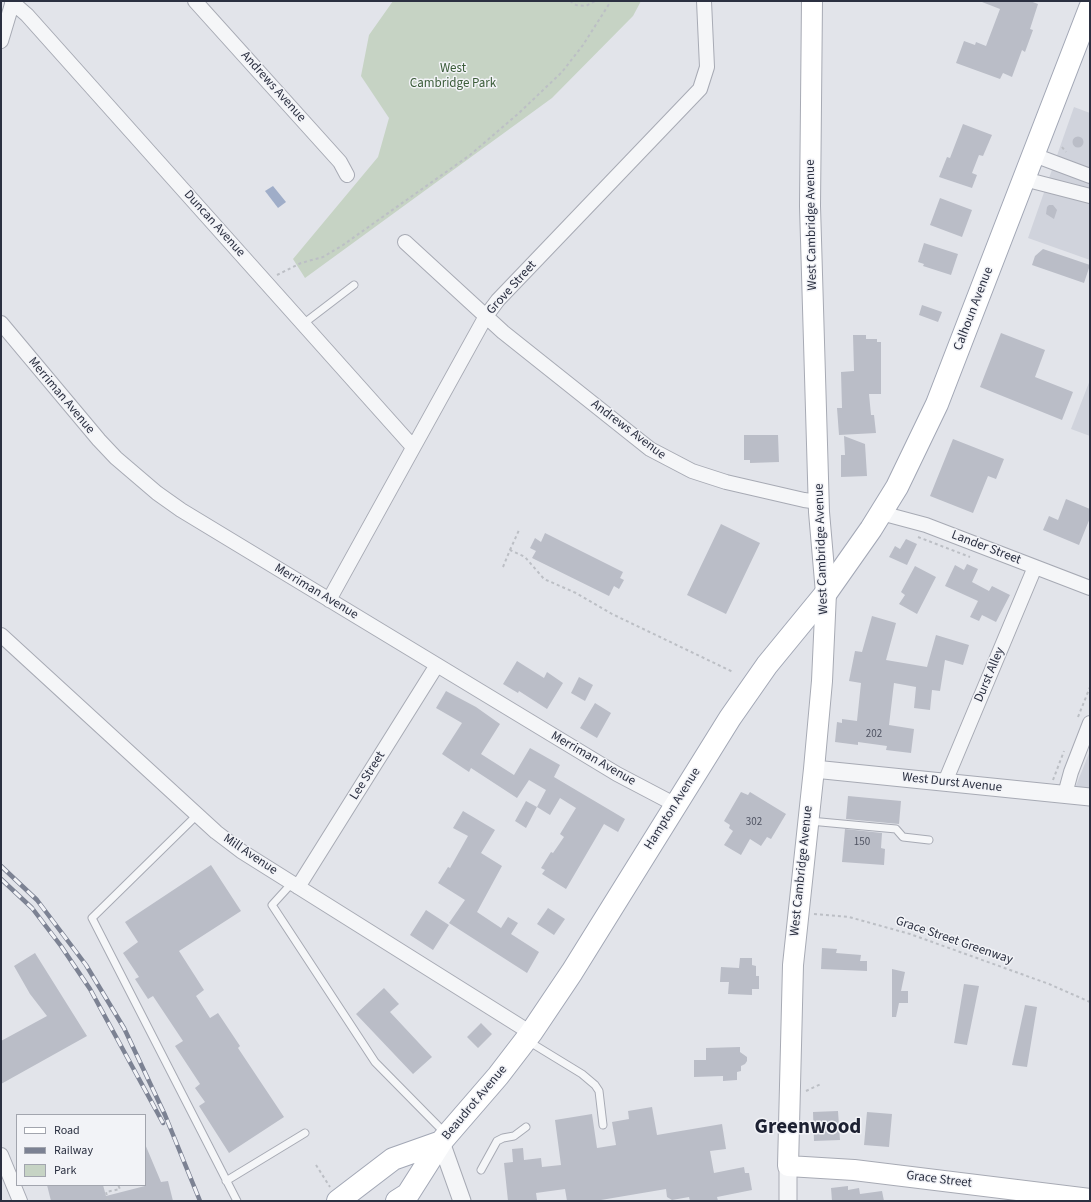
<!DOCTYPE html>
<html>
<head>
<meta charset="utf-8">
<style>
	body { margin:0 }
	#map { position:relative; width:1091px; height:1202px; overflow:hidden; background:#e2e4ea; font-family:"Source Sans 3",sans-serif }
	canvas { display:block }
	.frame { position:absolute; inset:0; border:2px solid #2b3041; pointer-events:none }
	.legend { position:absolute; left:16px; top:1114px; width:130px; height:72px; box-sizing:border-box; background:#f2f3f7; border:1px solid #a2a5ae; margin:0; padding:5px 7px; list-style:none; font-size:12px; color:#2b3041 }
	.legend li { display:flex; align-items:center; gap:8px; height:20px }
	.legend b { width:20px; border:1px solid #a2a5ae }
</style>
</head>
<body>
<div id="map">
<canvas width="1091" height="1202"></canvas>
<div class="frame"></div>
<ul class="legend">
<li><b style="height:5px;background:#fff"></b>Road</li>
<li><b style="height:5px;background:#7c8293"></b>Railway</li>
<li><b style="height:11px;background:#c6d3c4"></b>Park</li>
</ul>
</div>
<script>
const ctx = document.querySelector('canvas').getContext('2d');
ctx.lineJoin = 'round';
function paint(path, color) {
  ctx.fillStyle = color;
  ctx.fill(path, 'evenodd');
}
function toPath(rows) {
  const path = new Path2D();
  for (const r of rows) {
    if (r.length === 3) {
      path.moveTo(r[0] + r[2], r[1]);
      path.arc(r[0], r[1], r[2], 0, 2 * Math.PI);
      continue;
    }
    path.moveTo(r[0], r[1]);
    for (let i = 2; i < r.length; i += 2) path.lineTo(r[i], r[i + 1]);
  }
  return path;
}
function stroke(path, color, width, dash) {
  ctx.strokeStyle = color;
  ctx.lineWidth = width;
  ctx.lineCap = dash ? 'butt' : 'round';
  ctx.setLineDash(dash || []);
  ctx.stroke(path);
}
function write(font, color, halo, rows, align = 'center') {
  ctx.font = font + ' "Source Sans 3",sans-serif';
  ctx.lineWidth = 3;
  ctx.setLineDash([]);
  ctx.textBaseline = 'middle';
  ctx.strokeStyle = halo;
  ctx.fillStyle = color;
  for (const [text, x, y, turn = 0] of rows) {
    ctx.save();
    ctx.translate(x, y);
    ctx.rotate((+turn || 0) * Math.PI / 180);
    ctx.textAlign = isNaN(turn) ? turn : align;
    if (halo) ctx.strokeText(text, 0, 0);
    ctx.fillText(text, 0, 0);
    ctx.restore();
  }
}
paint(toPath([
	[1074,107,1090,113,1090,260,1028,238],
	[1090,380,1090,436,1071,429],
	[1090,751,1090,790,1075,788]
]), '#d0d3dc');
paint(toPath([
	[393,1,641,1,633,16,552,98,305,278,293,259,378,157,389,118,361,76,369,35]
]), '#c6d3c4');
paint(toPath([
	[273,186,286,202,278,208,265,191]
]), '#9fadc8');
paint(toPath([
	[982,1,1030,1,1038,4,1030,29,1033,30,1025,52,1022,50,1012,77,1003,73,1000,79,956,63,964,41,975,45,976,42,986,46,1000,9,982,2],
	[963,124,992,135,983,156,979,155,972,173,977,175,972,188,939,177,947,157,950,158],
	[1078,142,5.5],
	[940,198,972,210,962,237,930,225],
	[1049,205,1053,205,1057,210,1054,219,1046,214,1047,207],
	[924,243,958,254,951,275,923,266,924,264,918,262],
	[1043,249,1090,265,1084,283,1032,265,1035,256],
	[922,305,942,312,938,322,919,315],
	[1001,333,1045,350,1035,377,1073,392,1062,420,980,387],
	[853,335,866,335,866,339,877,339,877,342,881,342,881,394,869,394,871,415,874,415,876,433,839,435,837,408,842,408,841,372,854,371],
	[744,435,778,435,779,462,750,463,750,460,744,460],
	[844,436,865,444,867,476,841,477,841,455,845,455],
	[953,439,1004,459,996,479,988,476,973,513,930,496],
	[1066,499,1090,509,1090,518,1079,545,1043,530,1049,516,1058,520],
	[721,524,760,543,726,614,687,595],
	[545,533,623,572,620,578,624,580,619,589,614,586,609,596,532,558,536,551,530,548,535,538,541,542],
	[906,539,917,544,907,565,889,557,895,546,900,549],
	[967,564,978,569,972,582,989,591,992,586,1010,595,996,622,982,615,979,621,970,617,978,601,945,586,955,565,964,570],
	[915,566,936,577,917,614,899,604,905,595,901,592],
	[872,616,896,623,886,660,927,667,936,635,969,645,963,665,945,660,940,691,932,690,930,710,914,708,916,687,894,683,889,725,914,729,911,753,886,750,887,746,858,742,858,745,835,742,837,722,842,723,842,719,857,721,861,683,849,681,855,651,862,652],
	[517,661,544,678,547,672,563,683,547,709,519,691,518,693,503,684],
	[579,677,593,685,585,701,571,693],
	[446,691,476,707,500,724,481,754,514,775,530,748,560,765,554,777,625,819,618,832,604,824,566,889,542,874,545,870,541,868,551,852,553,853,564,837,560,834,576,808,560,798,550,815,537,807,546,790,529,780,517,798,471,768,469,772,442,754,462,723,436,708],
	[595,703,611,713,597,738,580,728],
	[741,792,748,795,750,792,786,814,771,839,767,837,761,846,750,839,741,855,724,845,733,831,729,828,730,825,724,821],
	[848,796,901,801,899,824,846,819],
	[526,801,537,807,526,828,515,821],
	[463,811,495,830,481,853,502,866,477,912,501,928,508,917,518,923,511,934,539,952,527,973,449,923,465,900,438,883,448,867,450,868,468,836,453,828],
	[845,829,882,833,881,848,885,849,884,865,842,862],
	[211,865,241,911,179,951,204,990,196,996,210,1018,218,1013,240,1046,238,1048,284,1117,229,1153,199,1106,205,1102,195,1088,200,1084,175,1046,183,1041,153,996,148,999,135,979,139,977,123,953,138,942,125,922],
	[548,908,565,919,554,935,537,924],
	[426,910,449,925,433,950,410,935],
	[822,948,837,949,836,953,861,955,860,961,867,961,867,971,821,969],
	[35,953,87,1036,1,1084,1,1041,47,1016,30,994,14,966],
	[740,958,752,958,752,965,756,966,756,976,759,976,759,989,752,989,752,995,728,994,729,982,720,982,721,967,739,968],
	[892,969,905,972,901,991,908,991,908,1003,899,1003,896,1017,892,1017],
	[964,984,979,986,967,1045,954,1043],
	[384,988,399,1004,390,1012,432,1057,413,1074,356,1014],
	[1025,1005,1037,1007,1027,1067,1012,1065],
	[481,1023,492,1034,478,1048,467,1037],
	[740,1047,740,1052,747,1057,747,1061,745,1064,741,1066,741,1071,737,1072,737,1080,723,1081,723,1076,694,1077,694,1060,706,1060,706,1048],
	[652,1107,657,1135,722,1124,726,1149,710,1151,714,1173,744,1167,745,1173,749,1173,752,1190,717,1197,718,1201,690,1201,689,1197,672,1200,667,1197,666,1189,595,1201,567,1201,565,1189,536,1193,537,1200,508,1201,504,1163,513,1162,512,1149,523,1148,524,1160,541,1158,542,1167,561,1165,555,1120,592,1114,597,1148,616,1145,612,1122,629,1119,628,1111],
	[838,1111,840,1140,814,1141,813,1112],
	[867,1112,892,1114,889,1147,864,1145],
	[145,1144,161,1182,168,1181,173,1201,51,1201,47,1185,103,1185,106,1196,145,1186],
	[848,1186,848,1190,859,1188,860,1194,882,1191,884,1201,832,1201,831,1188]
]), '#babdc7');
const service = toPath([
	[303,324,354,285],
	[197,815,92,918,237,1201],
	[810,821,896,829,903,837,929,840],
	[292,883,272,905,375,1062,445,1133],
	[528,1041,582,1074,595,1085,599,1091,603,1125],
	[481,1170,497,1141,503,1138,514,1136,526,1127],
	[226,1181,305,1133]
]);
const minor = toPath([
	[195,1,340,162,347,175],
	[12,2,27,15,413,447],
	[1,41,13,1],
	[1034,155,1090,176],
	[1024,179,1090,196],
	[405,242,503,332,650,449,692,471,726,482,804,500,819,502],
	[1,323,99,440,116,458,157,493,181,510,617,774,676,805],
	[881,513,926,525,1090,588],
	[329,600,486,316,498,300,700,89,707,67,704,1],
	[1,635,216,832,241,851,531,1033],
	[945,782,1035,567],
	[1065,794,1071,772,1090,723],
	[298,887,437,665],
	[1,1155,20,1201]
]);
const tertiary = toPath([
	[814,769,1090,797],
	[441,1142,462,1201],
	[788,1201,788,1166]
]);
const secondary = toPath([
	[812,1,810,206,819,512,826,593,822,681,814,769,793,965,788,1166,854,1170,1090,1199]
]);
const primary = toPath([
	[338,1201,393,1159,441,1142],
	[397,1201,408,1194,441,1142,498,1076,531,1033,572,972,730,718,767,665,826,593,871,529,897,487,937,404,1090,8]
]);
stroke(service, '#a7aab4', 9);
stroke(minor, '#a7aab4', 16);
stroke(tertiary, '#a7aab4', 19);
stroke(secondary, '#a7aab4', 22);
stroke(primary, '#a2a7b5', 24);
stroke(toPath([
	[570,1,576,5,586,6,595,1],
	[1062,147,1066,152],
	[277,275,301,263,323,257,343,245,470,155,519,113,562,72,583,45,611,1],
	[918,537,970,557],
	[510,550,519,530],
	[503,567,510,550,525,557,544,579,576,593,612,614,733,672],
	[1078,717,1090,687],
	[1053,780,1064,751],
	[814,914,849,917,910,934,1049,984,1090,1002],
	[806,1091,821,1084],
	[316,1165,330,1187],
	[108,1201,106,1192,120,1189,118,1185]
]), '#bcbfc5', 2, [3, 3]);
stroke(service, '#f5f6f8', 7);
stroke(minor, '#f5f6f8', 14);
stroke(tertiary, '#f5f6f8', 17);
stroke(secondary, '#fff', 20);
stroke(primary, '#fff', 22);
const rail = toPath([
	[1,866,37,900,86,965,124,1028,165,1115,200,1201],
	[1,879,32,908,61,946,90,989,163,1123]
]);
stroke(rail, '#7c8293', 4.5);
stroke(rail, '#f2f3f7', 3, [9]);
write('11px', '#4f5362', null, [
	["202",874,735],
	["302",754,823],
	["150",862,843]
]);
write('13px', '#3b5c39', '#f2f3f7', [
	["West",453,69],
	["Cambridge Park",453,84]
]);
write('13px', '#2b3041', '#f2f3f7', [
	["Andrews Avenue",273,87,48],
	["Duncan Avenue",214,224,48],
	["West Cambridge Avenue",812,225,-91],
	["Grove Street",512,288,-48],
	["Calhoun Avenue",974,309,-69],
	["Merriman Avenue",61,396,50],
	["Andrews Avenue",628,430,37],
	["Lander Street",986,548,21],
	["West Cambridge Avenue",822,549,-92],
	["Merriman Avenue",316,592,31],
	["Durst Alley",990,675,-67],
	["Merriman Avenue",593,759,30],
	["Lee Street",368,776,-58],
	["West Durst Avenue",952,783,6],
	["Hampton Avenue",673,809,-58],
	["Mill Avenue",250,855,34],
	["West Cambridge Avenue",802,871,-84],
	["Grace Street Greenway",954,941,19],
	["Beaudrot Avenue",475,1103,-50],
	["Grace Street",939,1180,7]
]);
write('bold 21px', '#1d2132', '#f2f3f7', [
	["Greenwood",808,1128]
]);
</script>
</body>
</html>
